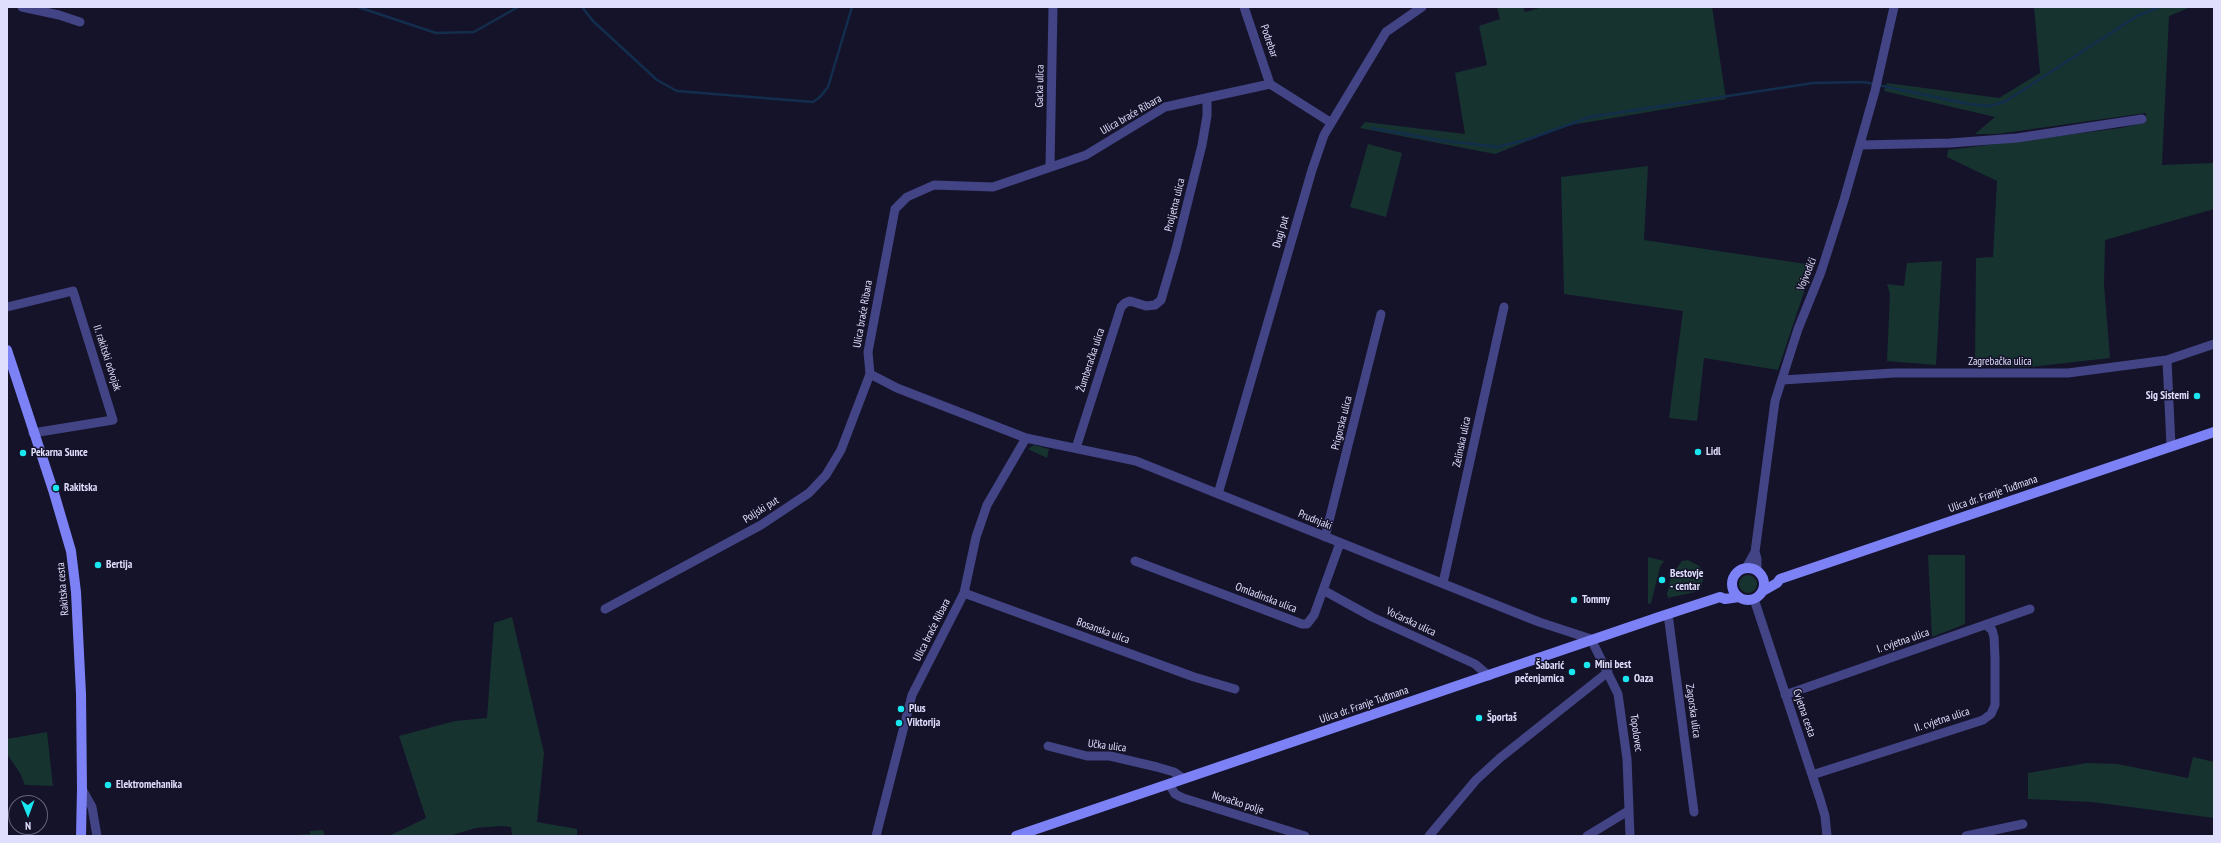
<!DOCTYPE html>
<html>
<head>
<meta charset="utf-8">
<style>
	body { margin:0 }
	#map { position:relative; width:2221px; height:843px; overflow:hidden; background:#15132a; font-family:"PT Sans Narrow",sans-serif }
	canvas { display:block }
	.frame { position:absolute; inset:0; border:8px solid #e0defd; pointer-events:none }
	.north { position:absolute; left:8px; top:795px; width:40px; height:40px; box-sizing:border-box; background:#15132a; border:1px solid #66647e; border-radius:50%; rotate:179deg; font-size:11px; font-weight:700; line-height:16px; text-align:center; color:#e0defd }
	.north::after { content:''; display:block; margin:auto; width:14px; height:18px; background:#19e6ee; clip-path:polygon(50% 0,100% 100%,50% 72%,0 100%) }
</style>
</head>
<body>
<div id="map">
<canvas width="2221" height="843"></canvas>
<div class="frame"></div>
<div class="north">N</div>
</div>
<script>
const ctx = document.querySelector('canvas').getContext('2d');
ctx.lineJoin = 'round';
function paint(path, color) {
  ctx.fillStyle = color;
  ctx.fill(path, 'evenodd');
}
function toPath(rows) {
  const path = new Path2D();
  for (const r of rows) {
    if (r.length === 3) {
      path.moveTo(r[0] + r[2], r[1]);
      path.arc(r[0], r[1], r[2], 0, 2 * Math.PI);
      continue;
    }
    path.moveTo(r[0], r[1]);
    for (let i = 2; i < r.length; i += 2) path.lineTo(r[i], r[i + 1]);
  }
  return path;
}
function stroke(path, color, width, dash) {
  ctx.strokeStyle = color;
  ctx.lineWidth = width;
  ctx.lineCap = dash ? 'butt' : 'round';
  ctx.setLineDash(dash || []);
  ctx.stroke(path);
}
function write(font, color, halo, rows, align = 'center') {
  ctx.font = font + ' "PT Sans Narrow",sans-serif';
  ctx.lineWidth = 3;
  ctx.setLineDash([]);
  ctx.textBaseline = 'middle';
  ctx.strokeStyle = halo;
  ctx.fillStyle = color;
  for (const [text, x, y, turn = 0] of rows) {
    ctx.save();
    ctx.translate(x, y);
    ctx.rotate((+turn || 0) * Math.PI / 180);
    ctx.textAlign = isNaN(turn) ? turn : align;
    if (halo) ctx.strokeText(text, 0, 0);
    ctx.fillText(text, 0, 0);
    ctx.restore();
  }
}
paint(toPath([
	[1497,7,1523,7,1525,12,1543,7,1712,7,1726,99,1565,126,1495,154,1360,128,1365,122,1465,134,1455,73,1487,65,1479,26,1500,19],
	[2034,7,2191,7,2169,16,2162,165,2214,163,2214,209,2105,240,2104,285,2110,358,2030,367,1975,366,1976,258,1993,257,1997,181,1947,157,1948,150,2121,128,2146,122,2146,113,1997,134,1975,134,1995,117,1884,91,1887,83,1999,98,2040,73],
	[1368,144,1402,153,1386,217,1350,207],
	[1648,166,1644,240,1813,265,1778,370,1704,358,1697,421,1669,418,1683,311,1564,294,1561,177],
	[1942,261,1936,365,1887,361,1890,294,1887,284,1904,286,1907,263],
	[1034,445,1049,449,1047,458,1028,449],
	[1928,555,1965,555,1965,624,1932,637],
	[1648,557,1664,561,1660,567,1651,603,1648,604],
	[1688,560,1699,566,1702,571,1690,574,1690,579,1703,578,1701,588,1695,592,1668,598,1667,594,1671,576,1682,561],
	[1748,584,9],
	[512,617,544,753,537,822,577,829,577,836,512,836,511,827,502,826,476,828,449,836,389,836,426,818,399,736,455,721,487,718,494,623],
	[47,732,53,786,25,785,20,773,7,754,7,739],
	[2193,757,2214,762,2214,818,2092,802,2028,799,2028,773,2087,763,2117,764,2188,778],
	[323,830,325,836,284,836,310,834,310,831]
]), '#163330');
stroke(toPath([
	[358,7,436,33,474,32,518,7],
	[582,7,593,21,657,80,677,91,813,102,820,97,828,87,852,7],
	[1372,128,1438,140,1498,147,1529,139,1590,117,1813,83,1864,82,1968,104,1990,106,2006,101,2137,16,2159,7]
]), '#132d4d', 2.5);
stroke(toPath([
	[22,7,59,15,80,22],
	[1244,7,1270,84],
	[1860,145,1950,143,2017,138,2142,119],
	[1050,166,1053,7],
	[7,307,73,291,113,420,33,433],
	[2167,360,2171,446],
	[870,374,897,388,1026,438,987,505,976,537,964,593,912,695,876,836],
	[1782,380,1894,373,2068,373,2167,360,2214,344],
	[1026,438,1136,461,1539,622,1591,639,1618,694,1627,759,1630,836],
	[1076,448,1121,307,1125,303,1130,301,1146,306,1155,305,1161,300,1176,249,1202,145,1207,116,1207,98],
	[1218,494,1312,170,1324,135,1386,32,1422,7],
	[1325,537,1381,314],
	[1135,561,1302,624,1307,624,1314,615,1340,543],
	[1746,568,1755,552],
	[1757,570,1757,559,1755,552,1775,401,1798,329,1821,272,1844,200,1875,91,1894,7],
	[1443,583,1504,307],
	[1323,590,1372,617,1475,664,1489,676],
	[964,593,1194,677,1235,689],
	[1754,599,1820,799,1825,816,1827,836],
	[605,609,761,525,809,493,826,475,841,450,870,374,868,352,895,209,907,197,934,185,993,187,1086,155,1165,107,1270,84,1330,122],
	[1668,614,1694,812],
	[1785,695,2030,609],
	[1048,746,1087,756,1110,756,1157,767,1174,772,1184,779],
	[1812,775,1983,720,1991,714,1995,705,1995,658,1994,637,1992,630,1986,625],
	[1169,784,1175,794,1183,798,1305,836],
	[82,789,92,807,97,836],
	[1429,836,1476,780,1500,758,1608,672],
	[1587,836,1628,811],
	[1966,836,2023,824]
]), '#424485', 9);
stroke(toPath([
	[7,350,54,493,71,551,76,592,81,694,82,789,81,836],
	[1748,584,16],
	[1763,591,1777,583,1780,579,2214,432],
	[1016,836,1659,617,1720,597,1725,599,1739,597]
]), '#7c81f5', 10);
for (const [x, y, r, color] of [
	[2197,396,4,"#19e6ee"],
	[1698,452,4,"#19e6ee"],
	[23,453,4,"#19e6ee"],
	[56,488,4,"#19e6ee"],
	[98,565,4,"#19e6ee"],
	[1662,580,4,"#19e6ee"],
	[1574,600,4,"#19e6ee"],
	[1587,665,4,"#19e6ee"],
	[1572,672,4,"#19e6ee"],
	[1626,679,4,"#19e6ee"],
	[901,709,4,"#19e6ee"],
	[1479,718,4,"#19e6ee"],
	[899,723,4,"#19e6ee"],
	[108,785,4,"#19e6ee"]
]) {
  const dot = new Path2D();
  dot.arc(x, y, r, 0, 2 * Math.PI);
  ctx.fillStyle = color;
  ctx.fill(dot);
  stroke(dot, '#15132a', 1.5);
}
write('11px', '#e0defd', '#15132a', [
	["Podrebar",1269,41,71],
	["Gacka ulica",1040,86,-89],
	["Ulica braće Ribara",1131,115,-30],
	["Proljetna ulica",1175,205,-76],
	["Dugi put",1281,232,-74],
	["Vojvodići",1807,274,-68],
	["Ulica braće Ribara",863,314,-80],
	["II. rakitski odvojak",107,358,72],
	["Žumberačka ulica",1091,360,-72],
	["Zagrebačka ulica",2000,362],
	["Prigorska ulica",1342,423,-76],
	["Zelinska ulica",1462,442,-78],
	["Ulica dr. Franje Tuđmana",1993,494,-19],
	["Poljski put",761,510,-32],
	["Prudnjaki",1315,520,22],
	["Rakitska cesta",63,589,-95],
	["Omladinska ulica",1266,598,21],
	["Voćarska ulica",1411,622,25],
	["Ulica braće Ribara",932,630,-63],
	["Bosanska ulica",1103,631,20],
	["I. cvjetna ulica",1903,641,-19],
	["Ulica dr. Franje Tuđmana",1364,705,-19],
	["Zagorska ulica",1693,711,82],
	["Cvjetna cesta",1804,713,71],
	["II. cvjetna ulica",1942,720,-18],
	["Topolovec",1636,733,82],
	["Učka ulica",1107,746,7],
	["Novačko polje",1238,803,17]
]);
write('bold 11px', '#e0defd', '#15132a', [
	["Sig Sistemi",2189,396,"right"],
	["Lidl",1706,452],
	["Pekarna Sunce",31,453],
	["Rakitska",64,488],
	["Bertija",106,565],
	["Bestovje",1670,574],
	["- centar",1670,587],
	["Tommy",1582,600],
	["Mini best",1595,665],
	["Šabarić",1564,666,"right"],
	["pečenjarnica",1564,679,"right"],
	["Oaza",1634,679],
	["Plus",909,709],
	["Športaš",1487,718],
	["Viktorija",907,723],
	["Elektromehanika",116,785]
], 'left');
</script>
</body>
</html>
